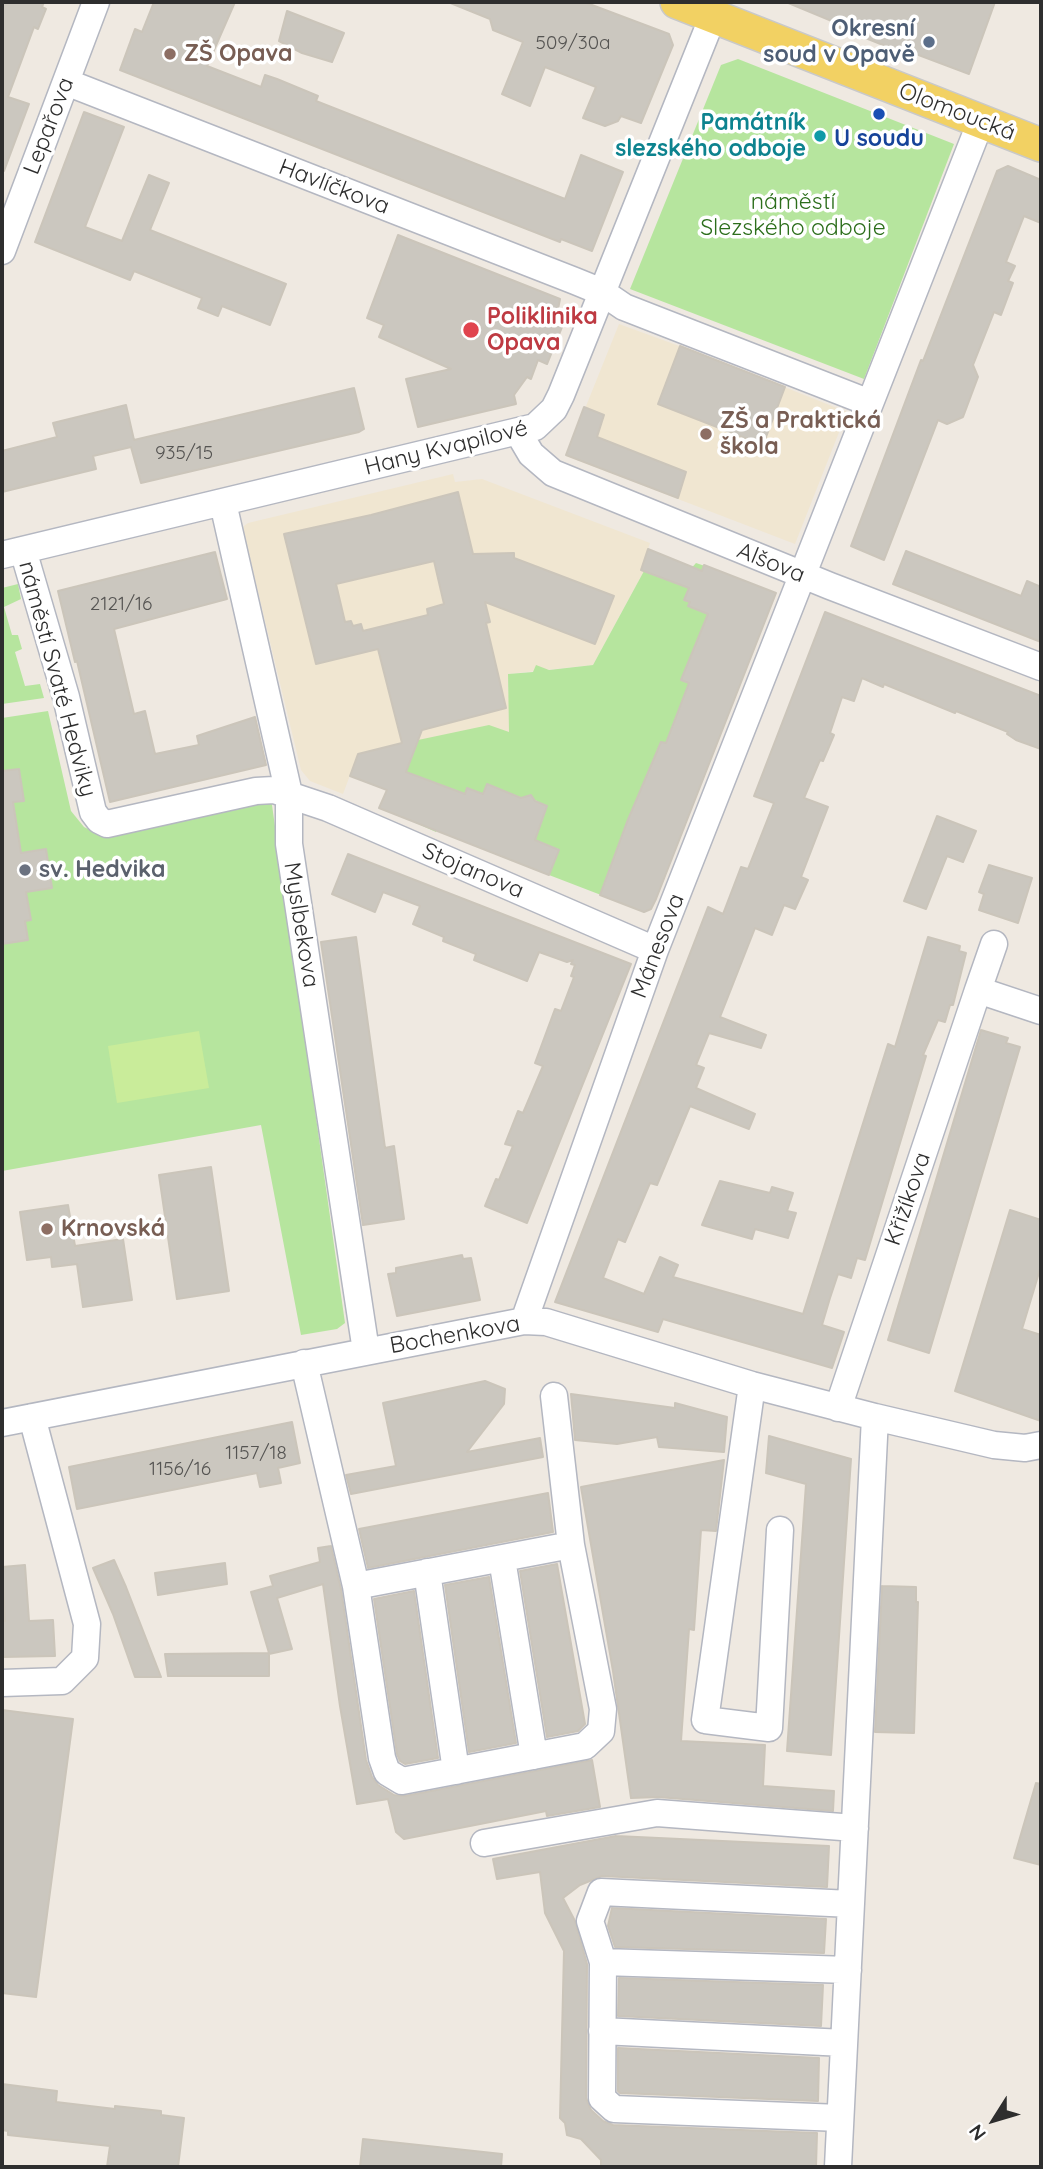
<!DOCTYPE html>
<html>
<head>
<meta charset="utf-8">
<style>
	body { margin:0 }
	#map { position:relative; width:1043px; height:2169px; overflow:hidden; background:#efe9e1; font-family:Quicksand,sans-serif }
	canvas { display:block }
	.frame { position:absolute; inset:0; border:4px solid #2e2e2e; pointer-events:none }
	.north { position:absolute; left:959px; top:2085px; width:70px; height:70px; -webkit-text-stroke:5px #fff; paint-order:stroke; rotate:233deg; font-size:19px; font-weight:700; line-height:28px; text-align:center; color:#2e2e2e }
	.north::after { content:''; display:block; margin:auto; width:24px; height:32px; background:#2e2e2e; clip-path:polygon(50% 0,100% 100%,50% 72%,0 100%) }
</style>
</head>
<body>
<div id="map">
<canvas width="1043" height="2169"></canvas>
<div class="frame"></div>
<div class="north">N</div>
</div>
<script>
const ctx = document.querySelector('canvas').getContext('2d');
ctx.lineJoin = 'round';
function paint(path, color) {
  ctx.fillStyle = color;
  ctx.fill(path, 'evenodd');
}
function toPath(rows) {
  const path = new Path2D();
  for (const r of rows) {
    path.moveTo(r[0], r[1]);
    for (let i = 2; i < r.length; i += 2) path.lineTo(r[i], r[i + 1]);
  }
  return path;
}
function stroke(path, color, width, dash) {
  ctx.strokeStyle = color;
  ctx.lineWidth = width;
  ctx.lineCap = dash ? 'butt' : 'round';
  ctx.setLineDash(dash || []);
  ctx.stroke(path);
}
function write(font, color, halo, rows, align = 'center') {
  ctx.font = font + ' Quicksand,sans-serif';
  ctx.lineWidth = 7;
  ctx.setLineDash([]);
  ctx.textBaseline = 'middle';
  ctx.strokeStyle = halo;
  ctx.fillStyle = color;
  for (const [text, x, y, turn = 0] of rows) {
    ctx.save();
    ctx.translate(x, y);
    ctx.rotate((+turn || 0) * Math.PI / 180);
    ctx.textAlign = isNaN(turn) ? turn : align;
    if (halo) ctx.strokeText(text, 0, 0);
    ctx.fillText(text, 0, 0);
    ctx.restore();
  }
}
paint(toPath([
	[619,324,704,355,847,412,795,544,566,456],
	[453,474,455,482,482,479,650,543,641,570,644,571,593,665,508,674,510,732,358,754,343,794,310,781,301,770,243,530,244,526,248,523]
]), '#f0e6d1');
paint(toPath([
	[738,59,954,144,864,379,630,289,721,65],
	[696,563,705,566,685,600,691,603,690,607,728,618,682,680,690,684,667,744,601,895,549,875,558,849,546,845,526,865,547,807,528,796,525,799,489,785,484,794,468,788,462,803,438,825,436,832,416,823,424,804,401,771,409,765,418,740,489,725,509,732,508,674,533,672,536,665,549,670,593,665,644,571,678,583],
	[18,584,21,599,4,607,12,635,18,635,22,649,15,652,25,686,40,684,44,698,2,704,2,588],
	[48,711,71,811,84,827,100,835,271,798,345,1323,337,1329,301,1335,261,1125,2,1171,2,718]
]), '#b6e59e');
paint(toPath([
	[199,1031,209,1088,117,1103,108,1046]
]), '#c9ec9a');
const building = toPath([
	[2,2,44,2,42,7,46,9,38,29,34,27,8,97,29,104,4,171,2,170,2,2],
	[154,2,235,2,207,66,261,87,265,75,277,79,318,96,316,101,565,199,581,155,623,172,592,251,561,239,560,242,120,70,135,29,142,32,154,2],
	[448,2,584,2,669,34,673,45,641,123,621,116,618,121,605,126,583,118,596,87,545,67,530,106,502,94,523,42,493,30,490,19,448,2],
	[786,2,995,2,969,74,900,48,898,51,838,27,839,24,786,2],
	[287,11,344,33,332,62,302,53,279,41,287,11],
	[84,112,124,127,85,227,122,241,149,175,169,183,150,230,286,284,270,325,222,306,218,316,198,308,202,298,134,271,130,280,35,242,84,112],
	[1008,166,1041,180,1041,223,1024,216,1006,262,1015,266,1008,281,1013,283,1001,315,994,312,973,365,978,377,963,417,947,424,938,420,884,560,851,546,921,360,923,361,997,171,1008,166],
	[398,235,560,299,556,319,564,322,547,364,538,360,531,379,527,377,514,395,516,404,418,427,406,379,451,369,379,337,384,325,367,318,398,235],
	[680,346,785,387,763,445,658,404,680,346],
	[354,388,364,429,359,432,141,483,131,447,93,456,96,469,2,492,2,451,57,437,53,423,126,405,134,440,354,388],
	[584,407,604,415,597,437,686,472,678,498,566,455,584,407],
	[458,492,473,554,514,553,514,558,614,596,595,644,485,602,490,622,486,623,506,708,422,730,406,772,465,794,467,788,483,794,487,784,521,798,531,795,535,801,547,806,535,840,559,850,549,875,379,808,387,790,350,776,358,754,402,743,378,649,316,664,284,534,371,515,458,492],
	[434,561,444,604,427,609,428,615,363,631,361,624,353,626,351,621,345,622,336,584,434,561],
	[648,549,702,571,704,565,776,593,656,899,651,909,644,912,600,895,627,822,661,742,666,743,689,683,681,680,708,614,688,606,690,602,684,600,689,588,641,570,648,549],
	[906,551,1021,596,1027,581,1041,587,1041,642,893,584,906,551],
	[215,552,227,599,114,629,134,714,145,711,155,754,199,745,197,736,255,717,266,765,110,802,77,661,75,662,58,591,215,552],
	[825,612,1041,696,1041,749,1016,740,1007,734,1008,732,956,711,955,713,884,684,883,687,862,678,854,701,842,697,830,733,834,735,823,761,820,760,804,798,828,807,801,877,808,880,795,909,784,905,772,935,755,928,720,1017,766,1035,761,1048,709,1033,696,1065,704,1068,696,1088,755,1114,749,1129,690,1106,657,1185,650,1183,625,1242,618,1239,603,1278,644,1294,660,1257,678,1265,673,1277,803,1314,888,1044,895,1047,928,937,960,946,959,951,966,953,953,1005,950,1005,945,1022,938,1020,923,1055,926,1056,865,1260,857,1258,851,1278,838,1274,830,1298,822,1325,844,1332,832,1368,663,1319,658,1332,555,1302,708,907,723,914,741,867,748,869,774,803,754,796,825,612],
	[19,769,24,801,13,802,21,853,46,849,52,888,26,892,31,920,25,921,28,940,2,944,2,771,19,769],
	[937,816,976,831,963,862,947,856,926,909,904,901,937,816],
	[348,854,631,964,527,1223,485,1206,496,1179,499,1180,513,1146,505,1144,518,1111,523,1113,543,1066,535,1063,555,1009,561,1011,574,977,571,976,575,965,571,964,573,960,567,962,539,952,527,981,474,960,476,954,443,941,444,937,413,924,420,906,383,892,375,912,332,894,348,854],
	[989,865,1032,878,1018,923,979,910,984,894,979,892,989,865],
	[356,937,385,1148,394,1146,404,1219,363,1225,321,942,356,937],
	[981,1030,1008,1038,1006,1043,1020,1047,929,1353,888,1340,981,1030],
	[211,1167,229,1291,177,1299,159,1175,211,1167],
	[720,1181,770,1193,772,1187,793,1193,787,1211,796,1213,788,1238,755,1229,752,1239,702,1225,720,1181],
	[68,1205,75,1246,123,1239,132,1300,83,1307,77,1264,52,1267,51,1257,27,1260,20,1212,68,1205],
	[1010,1210,1041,1220,1041,1266,1022,1329,1041,1335,1041,1421,955,1391,1010,1210],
	[462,1255,463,1259,471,1258,480,1300,397,1316,388,1274,396,1273,396,1268,462,1255],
	[485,1381,505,1389,504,1404,467,1452,540,1438,543,1457,351,1494,346,1475,396,1466,383,1403,485,1381],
	[571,1394,675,1408,675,1403,727,1417,724,1452,659,1447,657,1437,617,1444,575,1440,571,1394],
	[292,1422,300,1463,278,1468,281,1483,260,1487,257,1473,77,1509,69,1467,292,1422],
	[769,1436,851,1459,831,1755,787,1751,806,1484,766,1473,769,1436],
	[724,1460,716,1531,701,1530,694,1630,689,1629,681,1741,765,1745,763,1786,834,1791,833,1811,658,1797,631,1798,613,1671,581,1487,724,1460],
	[548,1493,553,1532,368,1568,359,1529,548,1493],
	[331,1546,341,1589,366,1760,372,1777,378,1785,394,1795,405,1796,592,1760,600,1807,547,1816,546,1811,404,1839,396,1832,388,1799,357,1804,340,1706,323,1584,277,1598,292,1649,269,1654,269,1676,168,1676,165,1654,269,1653,251,1592,273,1586,270,1576,320,1562,318,1548,331,1546],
	[114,1560,126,1587,161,1677,135,1677,113,1614,93,1568,114,1560],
	[225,1563,227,1584,158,1595,155,1573,225,1563],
	[557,1564,585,1724,578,1731,547,1737,520,1571,557,1564],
	[25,1565,29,1621,53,1620,55,1656,2,1657,2,1621,5,1621,2,1567,25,1565],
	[489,1577,516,1743,469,1752,445,1585,489,1577],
	[882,1586,916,1587,916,1602,918,1602,914,1733,875,1732,882,1586],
	[414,1591,438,1758,405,1764,400,1761,397,1754,374,1599,414,1591],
	[2,1710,73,1719,36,1997,2,1993,2,1710],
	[1036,1783,1041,1784,1041,1865,1014,1858,1036,1783],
	[616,1836,829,1846,827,1887,602,1876,580,1885,563,1898,575,1921,587,1964,586,2098,591,2110,603,2121,613,2125,817,2133,816,2167,601,2167,601,2160,581,2139,567,2135,565,2123,560,2118,564,1951,545,1913,540,1872,497,1879,493,1859,616,1836],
	[612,1908,826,1919,824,1953,615,1947,608,1926,612,1908],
	[619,1978,823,1985,821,2026,618,2016,619,1978],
	[618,2048,819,2058,818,2101,620,2093,618,2091,618,2048],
	[2,2084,57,2091,56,2102,115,2109,115,2106,161,2111,161,2115,184,2118,178,2167,107,2167,110,2146,8,2135,8,2131,2,2130,2,2084],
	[363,2139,502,2154,501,2167,360,2167,363,2139]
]);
paint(building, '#cbc7bf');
stroke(building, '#cbc5ba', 2);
const minor = toPath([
	[66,82,575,281,602,292,624,307,870,403],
	[2,251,96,2],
	[518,432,531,454,553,473,830,586,1041,667],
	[223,503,289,794,289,844,366,1351],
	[23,550,66,697,93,812,99,820,107,824,256,791,274,790,328,808,655,950],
	[2,555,535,427,554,409,561,395,713,16],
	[978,990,994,944],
	[524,1321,655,950,981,121],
	[304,1363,356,1586,571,1545,554,1396],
	[752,1385,705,1720,769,1728,780,1530],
	[838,1408,978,990,1041,1011],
	[2,1423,524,1321,546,1322,752,1385,875,1417,994,1445,1025,1448,1041,1445],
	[502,1559,534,1756],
	[427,1572,456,1771],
	[356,1586,382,1758,387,1772,402,1781,585,1746,601,1731,603,1709,571,1545],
	[2,1683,62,1681,85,1658,87,1624,32,1417],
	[484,1843,657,1813,855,1828],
	[603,1962,848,1970],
	[602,2031,844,2043],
	[840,2118,614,2109,602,2098,603,1962,590,1921,601,1892,851,1904],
	[838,2167,875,1417]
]);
const major = toPath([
	[677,2,1041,145]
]);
stroke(minor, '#b4b7c1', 29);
stroke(major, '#c9c9c9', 36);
stroke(minor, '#fff', 26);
stroke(major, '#f2d163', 33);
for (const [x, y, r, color] of [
	[929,42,7,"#5c6f8a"],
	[170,54,7,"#8d6e63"],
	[879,114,7,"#1a4fb4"],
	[820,136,7,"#0f9aa8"],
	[471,330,9,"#e0444e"],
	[706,434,7,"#8d6e63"],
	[25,870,7,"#6b7280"],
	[47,1229,7,"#8d6e63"]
]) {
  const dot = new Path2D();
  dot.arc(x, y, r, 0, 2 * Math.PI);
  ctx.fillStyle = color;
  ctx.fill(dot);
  stroke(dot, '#fff', 2.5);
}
write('19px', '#555452', null, [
	["509/30a",573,43],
	["935/15",184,453],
	["2121/16",121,604],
	["1157/18",256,1453],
	["1156/16",180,1469]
]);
write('bold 23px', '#4e5e75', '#fff', [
	["Okresní",915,29],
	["soud v Opavě",915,55]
], 'right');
write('bold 23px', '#785e54', '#fff', [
	["ZŠ Opava",184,54],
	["ZŠ a Praktická",720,421],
	["škola",720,447],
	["Krnovská",61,1229]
], 'left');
write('23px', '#2e2e2e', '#fff', [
	["Olomoucká",957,112,21],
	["Lepařova",49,126,-69],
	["Havlíčkova",334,187,21],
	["Hany Kvapilové",446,448,-14],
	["Alšova",771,563,22],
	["náměstí Svaté Hedviky",57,679,75],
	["Stojanova",473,871,23],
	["Myslbekova",301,925,81],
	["Mánesova",658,946,-69],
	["Křižíkova",908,1199,-71],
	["Bochenkova",455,1335,-10]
]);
write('bold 23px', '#0d838f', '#fff', [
	["Památník",806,123],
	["slezského odboje",806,149]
], 'right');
write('bold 23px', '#164399', '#fff', [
	["U soudu",879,139]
]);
write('23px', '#2c6e1b', '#fff', [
	["náměstí",793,202],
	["Slezského odboje",793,228]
]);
write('bold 23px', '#be3a42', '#fff', [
	["Poliklinika",487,317],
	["Opava",487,343]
], 'left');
write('bold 23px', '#5b616d', '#fff', [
	["sv. Hedvika",39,870]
], 'left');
</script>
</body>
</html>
